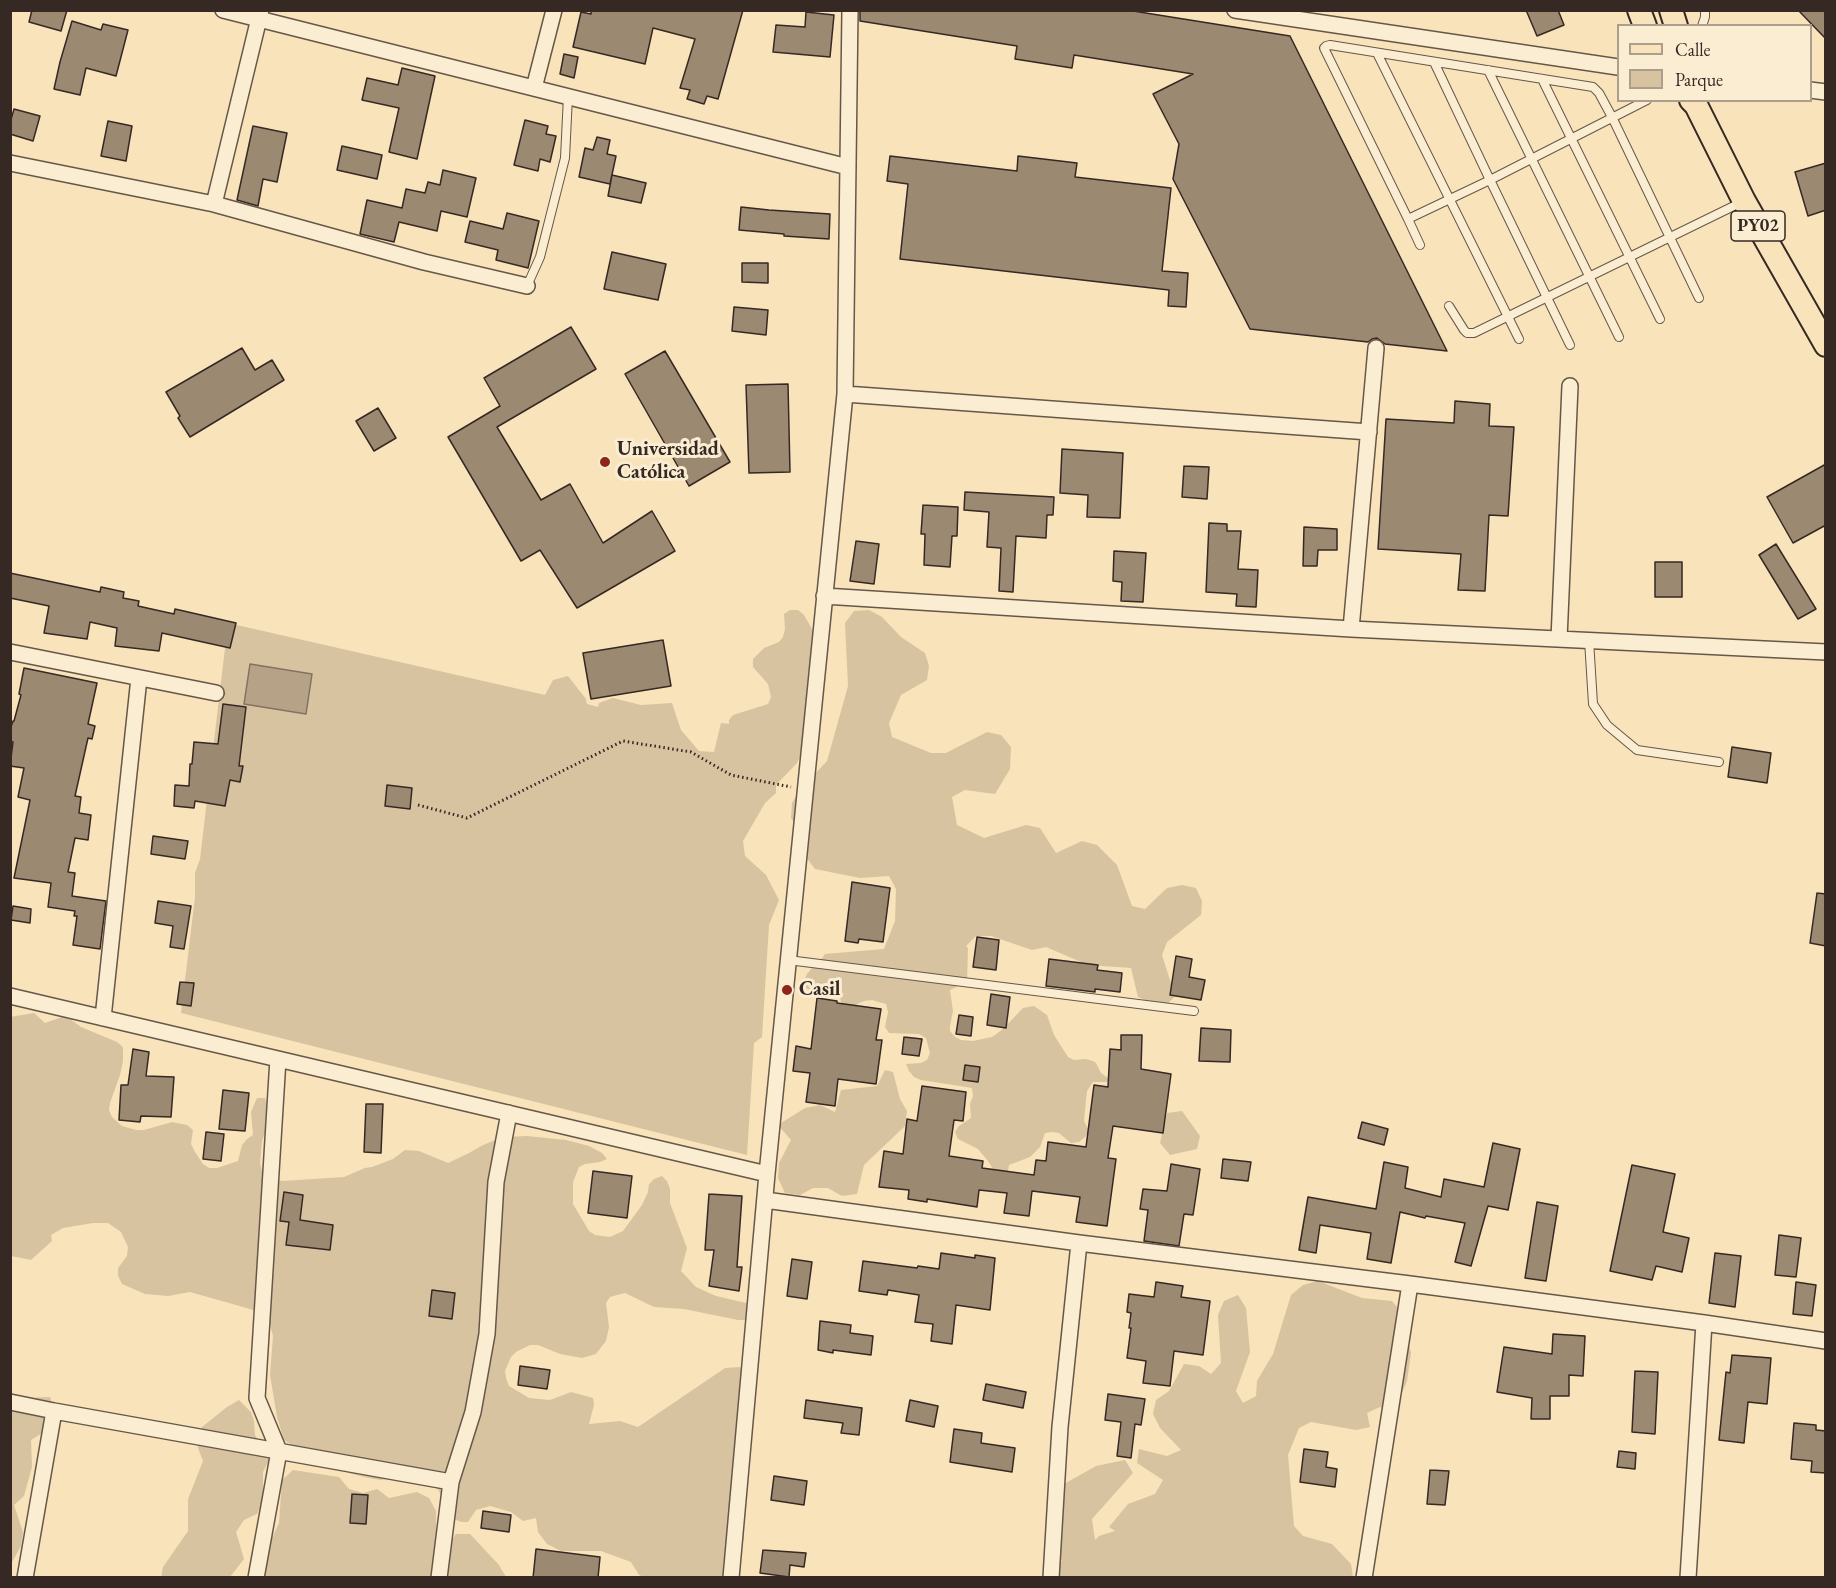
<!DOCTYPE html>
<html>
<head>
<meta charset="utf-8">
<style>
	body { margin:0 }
	#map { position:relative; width:1836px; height:1588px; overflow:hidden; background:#f8e3ba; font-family:"EB Garamond",serif }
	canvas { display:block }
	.frame { position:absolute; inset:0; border:12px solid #362823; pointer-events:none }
	.legend { position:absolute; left:1617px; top:24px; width:195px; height:78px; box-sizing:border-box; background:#faedd2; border:2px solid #ac9e8c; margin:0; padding:8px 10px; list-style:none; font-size:18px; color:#362823 }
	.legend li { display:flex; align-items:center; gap:12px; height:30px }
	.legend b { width:30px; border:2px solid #ac9e8c }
</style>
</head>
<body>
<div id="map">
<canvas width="1836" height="1588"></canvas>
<div class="frame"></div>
<ul class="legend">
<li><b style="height:8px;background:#f8e3ba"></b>Calle</li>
<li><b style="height:16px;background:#d7c3a0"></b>Parque</li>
</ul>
</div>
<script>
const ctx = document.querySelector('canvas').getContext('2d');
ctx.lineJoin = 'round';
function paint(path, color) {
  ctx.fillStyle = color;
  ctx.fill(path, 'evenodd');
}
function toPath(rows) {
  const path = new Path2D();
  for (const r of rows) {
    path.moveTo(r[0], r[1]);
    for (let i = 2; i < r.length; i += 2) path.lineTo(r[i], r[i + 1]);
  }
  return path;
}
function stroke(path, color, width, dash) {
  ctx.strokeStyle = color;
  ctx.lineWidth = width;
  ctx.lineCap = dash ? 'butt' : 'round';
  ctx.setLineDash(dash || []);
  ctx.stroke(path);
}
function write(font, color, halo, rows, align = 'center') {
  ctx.font = font + ' "EB Garamond",serif';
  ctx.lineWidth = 6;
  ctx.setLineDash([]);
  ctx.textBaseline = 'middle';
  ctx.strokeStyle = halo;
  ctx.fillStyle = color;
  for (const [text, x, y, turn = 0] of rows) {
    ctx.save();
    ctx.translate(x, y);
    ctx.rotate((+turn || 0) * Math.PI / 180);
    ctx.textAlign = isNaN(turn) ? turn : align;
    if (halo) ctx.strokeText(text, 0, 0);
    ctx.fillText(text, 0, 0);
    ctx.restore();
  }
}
paint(toPath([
	[790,610,798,610,804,615,815,634,814,650,808,673,804,748,797,763,776,785,776,793,765,803,743,841,745,856,766,875,779,900,769,925,762,1037,754,1043,747,1155,181,1013,195,897,195,873,200,859,228,623,545,695,553,680,568,676,586,699,587,704,598,707,599,703,613,698,641,705,672,703,681,730,699,751,714,752,721,723,729,724,729,720,733,715,768,704,771,697,768,684,753,667,753,659,764,648,779,642,783,637,785,629,784,614],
	[869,610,882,617,901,637,925,653,929,666,927,680,901,695,889,723,892,737,931,753,946,753,987,732,1001,735,1011,747,1010,769,995,794,965,790,952,797,957,825,984,838,1026,825,1040,828,1056,853,1082,841,1097,845,1117,865,1132,906,1145,909,1167,888,1182,885,1196,888,1202,901,1201,915,1167,942,1162,955,1175,996,1165,1007,1152,1003,1138,997,1131,968,1088,965,1046,947,1032,950,991,936,976,936,966,946,968,948,967,982,950,990,953,1011,950,1026,950,1031,955,1037,961,1040,973,1041,992,1037,1003,1029,1023,1008,1034,1006,1047,1015,1054,1035,1068,1057,1074,1060,1086,1059,1093,1061,1096,1063,1101,1073,1109,1079,1107,1082,1093,1082,1087,1091,1084,1121,1089,1131,1085,1137,1079,1142,1071,1143,1059,1133,1052,1132,1045,1133,1040,1147,1030,1157,1009,1165,1008,1171,1003,1173,996,1174,988,1161,978,1149,958,1139,955,1132,959,1126,971,1118,970,1104,973,1096,972,1088,921,1080,914,1077,909,1071,906,1064,921,1063,927,1060,930,1053,926,1038,919,1034,889,1033,885,1027,888,1012,886,1004,872,1000,864,1001,857,1004,855,1011,843,1012,840,997,835,992,828,990,813,991,806,988,804,981,807,974,812,968,818,964,825,954,884,949,895,921,896,889,889,876,860,878,815,869,806,857,809,843,791,818,792,803,800,790,827,761,848,686,845,623,854,611],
	[34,1013,45,1023,62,1017,70,1019,81,1027,117,1042,123,1047,123,1061,120,1075,110,1103,109,1110,112,1117,122,1126,136,1130,144,1130,172,1122,187,1125,193,1130,191,1144,195,1152,203,1164,209,1168,217,1168,238,1161,242,1145,247,1139,253,1135,251,1112,257,1098,265,1098,270,1119,262,1141,260,1164,262,1171,268,1176,275,1180,283,1181,344,1177,365,1168,372,1167,393,1159,405,1150,419,1151,448,1163,469,1153,483,1145,503,1137,527,1136,566,1140,589,1146,602,1153,607,1159,600,1162,585,1164,579,1167,573,1182,573,1204,589,1231,595,1235,610,1237,623,1231,642,1205,648,1192,649,1184,654,1179,662,1176,667,1181,670,1189,670,1203,687,1248,681,1271,696,1287,716,1296,746,1303,752,1308,752,1316,746,1320,738,1320,684,1309,654,1307,625,1293,617,1295,610,1297,606,1303,609,1327,606,1341,596,1354,582,1358,560,1354,538,1345,530,1345,516,1352,511,1357,505,1371,506,1378,509,1386,529,1398,550,1400,571,1392,593,1398,594,1405,589,1424,620,1421,638,1427,725,1368,740,1367,754,1392,755,1407,745,1439,742,1509,744,1538,733,1577,644,1577,639,1575,631,1562,601,1551,561,1551,547,1544,538,1532,536,1518,523,1521,511,1512,490,1506,476,1510,468,1522,461,1522,454,1519,448,1514,439,1491,434,1485,412,1476,380,1480,364,1477,349,1473,320,1458,298,1449,284,1440,277,1417,270,1375,273,1336,269,1320,257,1311,190,1292,168,1296,145,1294,122,1284,118,1276,118,1268,127,1256,128,1247,121,1232,108,1223,93,1223,63,1228,51,1235,52,1241,31,1260,11,1256,10,1017],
	[306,1221,333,1225,330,1250,286,1245,289,1224,305,1227],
	[432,1290,455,1293,452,1319,429,1316],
	[885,1070,893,1072,900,1099,907,1111,905,1126,864,1165,857,1194,842,1196,828,1188,813,1188,800,1195,785,1193,778,1178,779,1163,791,1140,778,1125,805,1108,820,1105,835,1112,841,1090,877,1086],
	[1182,1111,1200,1136,1197,1149,1170,1155,1160,1143,1167,1113],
	[1318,1281,1362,1298,1392,1301,1401,1312,1411,1353,1407,1381,1394,1411,1380,1407,1367,1413,1370,1427,1356,1430,1311,1422,1299,1428,1288,1455,1294,1526,1303,1536,1332,1544,1351,1564,1353,1577,1050,1577,1055,1563,1062,1561,1053,1544,1057,1488,1096,1466,1125,1460,1133,1473,1092,1519,1095,1540,1099,1536,1115,1531,1109,1527,1128,1504,1155,1494,1163,1480,1137,1463,1139,1449,1167,1456,1181,1450,1160,1428,1153,1414,1156,1400,1169,1391,1184,1364,1199,1366,1211,1374,1221,1363,1218,1315,1224,1301,1238,1295,1246,1308,1250,1352,1236,1391,1243,1403,1256,1396,1257,1381,1273,1354,1291,1295,1303,1285],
	[50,1397,54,1411,55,1425,31,1440,32,1467,24,1496,14,1505,23,1532,21,1546,11,1564,11,1410,22,1398],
	[239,1400,251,1412,254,1421,255,1435,270,1458,263,1472,263,1500,257,1514,244,1520,236,1532,244,1559,230,1577,161,1578,163,1567,188,1531,188,1499,203,1461,198,1448,197,1441,202,1427,227,1407],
	[293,1470,339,1477,349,1489,363,1493,377,1489,389,1498,417,1492,429,1498,436,1511,436,1557,434,1577,257,1577,257,1542,273,1536,279,1523,282,1480],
	[456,1534,470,1534,499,1565,506,1577,447,1578,447,1547]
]), '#d7c3a0');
const water = toPath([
	[250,664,312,674,306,714,244,704,250,664]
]);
paint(water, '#b6a387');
stroke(water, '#83725f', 1.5);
const building = toPath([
	[32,10,67,10,61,31,29,22,32,10],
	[591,10,743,10,718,99,707,96,704,104,687,99,690,90,680,88,695,39,653,28,645,64,573,47,581,12,591,14,591,10],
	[860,10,1127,10,1290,36,1447,351,1385,344,1377,338,1372,339,1368,342,1250,329,1173,179,1179,144,1153,94,1193,74,1074,55,1072,68,1015,59,1017,46,860,21,860,10],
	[1526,10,1558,10,1564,25,1537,36,1526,10],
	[1798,10,1826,10,1826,39,1798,10],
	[806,12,834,15,830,57,773,52,776,25,805,27,806,12],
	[72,21,101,30,103,24,128,30,116,76,86,68,80,95,54,89,60,62,72,21],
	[564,54,578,57,574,78,560,74,564,54],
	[402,68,435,76,417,159,389,152,399,108,362,100,367,78,398,85,402,68],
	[14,109,40,116,33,141,10,134,10,123,14,109],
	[525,120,548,126,546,134,556,136,550,162,540,159,538,171,514,165,525,120],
	[108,121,132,126,126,161,101,156,108,121],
	[253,126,287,133,277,182,263,179,258,206,237,200,253,126],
	[597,137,610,140,607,154,616,156,610,184,579,177,585,148,593,150,597,137],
	[342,146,382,155,377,179,337,170,342,146],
	[890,156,1017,171,1018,156,1077,163,1075,177,1171,188,1162,271,1188,273,1186,307,1168,306,1169,290,900,259,908,184,887,181,890,156],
	[1826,163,1826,210,1808,216,1795,172,1826,163],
	[443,170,476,178,467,217,441,211,437,231,399,222,394,242,360,234,367,200,402,208,406,189,425,193,428,182,440,185,443,170],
	[612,175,646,183,641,203,608,196,612,175],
	[741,207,769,210,830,214,829,239,784,236,784,234,739,230,741,207],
	[507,213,539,221,528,268,496,260,498,250,465,242,470,221,503,229,507,213],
	[612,252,666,264,658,300,604,289,612,252],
	[742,263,768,263,768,283,742,282,742,263],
	[734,307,768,310,766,335,732,331,734,307],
	[571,327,596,369,497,427,541,500,570,484,603,543,652,511,675,551,577,608,540,550,521,561,448,437,500,406,484,378,571,327],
	[242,348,255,370,272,360,284,380,190,437,178,418,180,416,166,392,242,348],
	[665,351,730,462,689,486,625,374,665,351],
	[788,384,790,472,749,473,746,385,788,384],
	[1455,401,1490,404,1489,426,1514,427,1508,516,1489,515,1485,591,1458,590,1461,554,1378,549,1386,419,1454,423,1455,401],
	[378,408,396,438,374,451,356,421,378,408],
	[1062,449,1123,453,1120,518,1087,517,1088,495,1060,493,1062,449],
	[1826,464,1826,525,1793,543,1767,497,1826,464],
	[1184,466,1209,467,1207,499,1182,497,1184,466],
	[965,492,1054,497,1053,515,1047,515,1046,538,1016,536,1013,592,999,591,1001,548,987,547,989,512,964,510,965,492],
	[923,505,958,507,957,536,952,536,950,567,924,565,925,534,921,534,923,505],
	[1209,523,1227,524,1227,531,1241,531,1238,569,1258,570,1256,607,1236,606,1237,594,1206,592,1209,523],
	[1304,527,1337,529,1337,550,1318,550,1317,566,1303,566,1304,527],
	[856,541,879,544,874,584,850,581,856,541],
	[1776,544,1816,609,1798,619,1759,555,1776,544],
	[1114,551,1146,553,1143,602,1121,601,1122,582,1113,581,1114,551],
	[1655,562,1682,562,1682,597,1655,597,1655,562],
	[10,573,100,592,101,587,124,592,123,598,139,601,138,606,174,614,175,609,236,623,230,648,162,633,159,651,115,646,117,628,90,622,87,639,44,633,49,606,10,598,10,573],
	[663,640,671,686,591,699,583,653,663,640],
	[24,668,97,683,88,724,95,726,92,739,88,738,75,796,81,797,79,813,91,815,88,840,75,838,68,872,75,873,72,896,106,901,100,949,73,945,77,916,74,916,75,911,48,907,51,883,14,878,30,800,18,797,24,768,10,766,13,742,10,741,10,730,13,721,14,721,21,695,19,694,24,668],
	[223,704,246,707,239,766,243,766,240,782,230,780,225,806,195,801,194,808,174,806,175,785,189,786,190,764,192,764,194,742,218,744,223,704],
	[1732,747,1771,753,1767,783,1728,777,1732,747],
	[387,785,412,788,410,809,385,806,387,785],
	[153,836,188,841,185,859,151,854,153,836],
	[852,882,890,888,883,942,859,939,858,943,845,941,852,882],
	[1817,893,1826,894,1826,946,1810,943,1817,893],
	[158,901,191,906,184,949,170,947,173,926,155,923,158,901],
	[13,906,31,909,30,923,11,920,13,906],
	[977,937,999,940,996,970,973,967,977,937],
	[1176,956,1192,959,1189,977,1205,980,1201,1000,1170,995,1176,956],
	[1049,959,1098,965,1097,970,1122,973,1120,992,1095,989,1095,992,1046,986,1049,959],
	[180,982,194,983,191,1006,177,1004,180,982],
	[991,994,1010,997,1006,1028,987,1025,991,994],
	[817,998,837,1001,837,1003,881,1009,876,1040,882,1040,876,1084,838,1079,835,1106,806,1102,810,1073,793,1071,796,1046,811,1049,817,998],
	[959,1015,973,1017,971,1036,956,1034,959,1015],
	[1201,1028,1231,1030,1230,1062,1199,1061,1201,1028],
	[1121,1035,1142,1035,1141,1069,1171,1074,1163,1133,1113,1126,1108,1158,1116,1159,1107,1226,1076,1222,1080,1197,1032,1191,1029,1216,1004,1213,1007,1193,979,1190,977,1207,927,1199,927,1202,908,1199,909,1190,879,1187,884,1151,903,1154,907,1119,917,1121,922,1086,966,1092,963,1121,954,1120,949,1156,983,1161,982,1168,1034,1175,1036,1160,1046,1161,1048,1142,1086,1147,1094,1085,1108,1087,1110,1049,1121,1050,1121,1035],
	[904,1037,922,1039,919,1056,902,1054,904,1037],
	[133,1049,149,1052,146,1076,174,1077,171,1117,141,1116,140,1122,119,1120,121,1085,128,1085,133,1049],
	[965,1065,980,1067,978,1082,963,1080,965,1065],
	[223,1090,249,1093,245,1131,219,1129,223,1090],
	[366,1104,383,1104,381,1153,364,1152,366,1104],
	[1362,1122,1388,1129,1384,1145,1358,1138,1362,1122],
	[206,1132,224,1134,221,1161,203,1159,206,1132],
	[1493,1143,1520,1149,1508,1210,1488,1206,1471,1266,1455,1262,1465,1223,1426,1216,1425,1218,1400,1212,1391,1263,1367,1259,1371,1233,1320,1225,1316,1253,1299,1250,1308,1197,1376,1209,1384,1162,1408,1167,1405,1188,1441,1197,1444,1179,1484,1187,1493,1143],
	[1223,1159,1251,1162,1248,1181,1221,1178,1223,1159],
	[1171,1164,1200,1169,1193,1215,1184,1214,1179,1246,1144,1241,1148,1210,1140,1209,1143,1189,1167,1191,1171,1164],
	[1632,1165,1675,1174,1663,1232,1689,1238,1682,1272,1656,1266,1652,1280,1610,1271,1632,1165],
	[593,1171,632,1176,627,1218,588,1213,593,1171],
	[284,1192,303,1195,300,1220,333,1225,330,1250,286,1245,289,1222,280,1221,284,1192],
	[709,1194,742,1196,737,1267,742,1267,739,1291,709,1286,714,1250,705,1250,709,1194],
	[1537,1202,1558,1206,1546,1281,1525,1278,1537,1202],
	[1779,1235,1801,1238,1796,1277,1775,1275,1779,1235],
	[941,1253,975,1258,975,1255,995,1258,990,1310,956,1305,952,1344,931,1341,933,1324,915,1322,919,1295,888,1290,887,1295,859,1291,863,1261,917,1268,918,1266,939,1269,941,1253],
	[1715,1253,1741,1256,1735,1307,1709,1303,1715,1253],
	[792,1259,812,1262,807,1299,787,1296,792,1259],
	[1156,1282,1183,1286,1181,1297,1210,1301,1203,1355,1174,1351,1170,1386,1143,1383,1146,1361,1127,1358,1131,1328,1129,1328,1131,1313,1127,1312,1129,1294,1154,1297,1156,1282],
	[1796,1282,1816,1285,1812,1316,1793,1314,1796,1282],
	[432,1290,455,1293,452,1319,429,1316,432,1290],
	[820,1321,851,1325,850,1333,873,1336,871,1355,833,1350,833,1353,818,1350,820,1321],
	[1553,1334,1585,1336,1583,1376,1569,1375,1569,1396,1550,1396,1550,1419,1531,1419,1532,1398,1497,1392,1504,1347,1552,1354,1553,1334],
	[1732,1355,1771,1358,1767,1404,1748,1402,1744,1443,1719,1440,1726,1372,1730,1373,1732,1355],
	[520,1366,550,1370,547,1389,518,1385,520,1366],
	[1635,1371,1658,1372,1655,1434,1632,1432,1635,1371],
	[986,1384,1026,1392,1023,1408,983,1400,986,1384],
	[1108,1394,1145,1399,1141,1425,1135,1424,1131,1458,1117,1456,1121,1422,1105,1420,1108,1394],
	[806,1400,862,1408,859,1435,841,1433,843,1423,804,1418,806,1400],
	[910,1400,938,1406,934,1427,906,1421,910,1400],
	[1794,1423,1816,1425,1816,1430,1826,1431,1826,1473,1811,1472,1812,1461,1791,1459,1794,1423],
	[954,1429,982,1433,981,1443,1015,1448,1012,1472,950,1462,954,1429],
	[1304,1449,1328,1452,1326,1467,1337,1469,1335,1487,1300,1482,1304,1449],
	[1619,1451,1636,1453,1635,1469,1617,1467,1619,1451],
	[1430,1470,1449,1471,1445,1505,1427,1504,1430,1470],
	[774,1476,807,1481,804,1505,771,1500,774,1476],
	[352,1494,368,1495,366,1524,350,1523,352,1494],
	[483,1511,511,1515,509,1532,481,1528,483,1511],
	[536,1549,600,1557,598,1578,533,1578,536,1549],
	[763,1550,806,1553,804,1567,790,1565,789,1577,760,1573,763,1550]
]);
paint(building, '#9b8972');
stroke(building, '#362823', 1.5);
const lane = toPath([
	[1702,26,1705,17,1705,10],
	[1377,53,1519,339],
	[1434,62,1490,180,1570,345],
	[1488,70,1619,337],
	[1542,79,1660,319],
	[1408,219,1324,48,1326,46,1330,45,1593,87,1599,93,1612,117,1699,298],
	[1420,245,1408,219,1490,180,1647,100],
	[527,286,540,257,565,158,568,96],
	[1449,306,1464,330,1467,333,1474,333,1742,202],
	[1589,640,1593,704,1607,725,1637,750,1719,762],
	[788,960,1194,1011]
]);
const street = toPath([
	[223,10,848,167],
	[1235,10,1618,67],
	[534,88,554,10],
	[1810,90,1826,92],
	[10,163,214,204,424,262,527,286],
	[214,204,261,10],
	[845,394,1369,432],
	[824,596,1351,629,1826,652],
	[1351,629,1376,348],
	[1559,639,1570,386],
	[10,652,216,693],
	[10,996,767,1174],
	[103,1018,139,678],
	[765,1200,1079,1243,1410,1284,1704,1323,1826,1341],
	[10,1402,54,1411,451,1482],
	[25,1578,54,1411],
	[256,1578,279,1451,257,1398,278,1059],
	[439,1578,451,1482,473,1412,487,1334,496,1182,509,1113],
	[731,1578,767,1174,845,394,850,10],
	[1051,1578,1060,1427,1079,1243],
	[1364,1578,1410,1284],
	[1688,1578,1704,1323]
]);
const primary = toPath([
	[1639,10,1645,26],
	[1671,10,1676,26],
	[1691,100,1696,105,1744,201,1826,345]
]);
stroke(lane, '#665749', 10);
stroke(street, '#665749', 18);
stroke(primary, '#362823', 26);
stroke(toPath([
	[418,805,467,818,623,741,691,752,731,775,791,787]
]), '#362823', 3, [1.5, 3]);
stroke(lane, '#faedd2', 8);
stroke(street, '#faedd2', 15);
stroke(primary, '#f8e3ba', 22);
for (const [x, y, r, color] of [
	[605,462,6,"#8f2418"],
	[787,990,6,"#8f2418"]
]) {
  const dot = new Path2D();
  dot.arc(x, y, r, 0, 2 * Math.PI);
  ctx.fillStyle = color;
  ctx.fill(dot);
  stroke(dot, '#faedd2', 2);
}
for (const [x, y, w] of [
	[1758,226,54]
]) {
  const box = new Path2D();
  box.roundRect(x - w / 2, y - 15, w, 30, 4.5);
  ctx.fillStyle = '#faedd2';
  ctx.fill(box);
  stroke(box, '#362823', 1.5);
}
write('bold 18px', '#362823', null, [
	["PY02",1758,226]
]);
write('bold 20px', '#362823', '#faedd2', [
	["Universidad",617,450],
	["Católica",617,473],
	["Casil",799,990]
], 'left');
</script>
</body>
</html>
